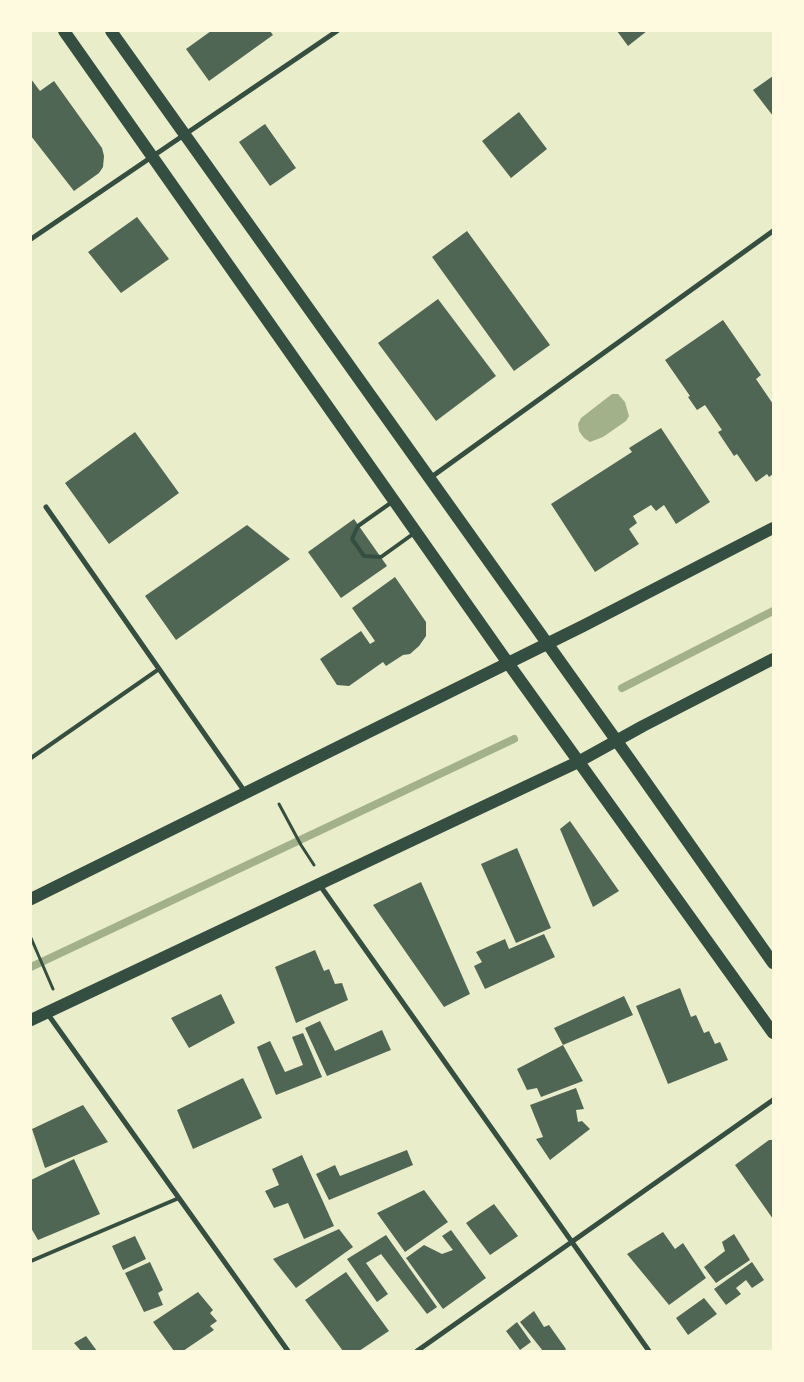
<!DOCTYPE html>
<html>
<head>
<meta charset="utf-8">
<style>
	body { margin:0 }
	#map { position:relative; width:804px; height:1382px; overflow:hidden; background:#e9edc9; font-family:Barlow,sans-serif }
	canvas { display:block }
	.frame { position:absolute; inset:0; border:32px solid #fefae0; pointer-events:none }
</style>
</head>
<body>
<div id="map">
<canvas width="804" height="1382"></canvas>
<div class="frame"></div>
</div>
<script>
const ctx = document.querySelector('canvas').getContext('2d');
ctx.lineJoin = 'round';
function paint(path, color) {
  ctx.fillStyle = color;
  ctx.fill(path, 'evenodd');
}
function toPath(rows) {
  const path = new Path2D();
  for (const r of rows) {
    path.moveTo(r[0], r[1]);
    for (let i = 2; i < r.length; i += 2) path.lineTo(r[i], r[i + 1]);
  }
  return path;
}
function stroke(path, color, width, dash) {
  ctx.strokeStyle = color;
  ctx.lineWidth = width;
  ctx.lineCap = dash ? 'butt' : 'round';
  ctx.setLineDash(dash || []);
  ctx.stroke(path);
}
paint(toPath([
	[612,394,618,394,625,402,629,416,626,421,603,437,590,442,584,438,579,431,578,424,581,418]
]), '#a3b18a');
stroke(toPath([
	[622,688,773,611],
	[31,967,514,739]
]), '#a3b18a', 8);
paint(toPath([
	[211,31,270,31,273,35,209,81,186,49],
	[617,31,647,31,628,46],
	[773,76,773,116,753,90],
	[31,79,40,91,54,81,102,148,104,156,103,167,99,173,74,191,31,136],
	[519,112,547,149,511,178,482,141],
	[265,124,296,168,270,186,239,142],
	[137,217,169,259,121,293,88,252],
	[467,231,550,345,514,371,432,257],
	[438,299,496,376,436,421,378,343],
	[723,320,761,375,756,379,773,404,773,474,769,477,767,474,756,482,737,454,734,456,718,432,722,430,705,405,697,410,688,397,690,396,665,360],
	[661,428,710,502,676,524,664,505,656,511,651,505,633,516,637,523,629,529,639,544,595,572,551,504,632,452,629,448],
	[135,432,179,493,109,544,65,483],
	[354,519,387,566,341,598,308,552],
	[247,525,290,559,176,640,145,596],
	[395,577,426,622,426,636,419,646,410,654,403,655,386,666,383,662,349,686,337,685,320,659,361,631,370,644,375,641,352,608],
	[570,821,619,891,593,907,560,829],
	[517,848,551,928,516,943,481,864],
	[421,882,470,994,444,1007,373,905],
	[544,934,555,957,485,989,474,966,482,962,476,952,505,939,509,949],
	[315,950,324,971,329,969,335,984,342,983,348,1000,296,1023,275,967],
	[680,988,691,1017,696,1015,704,1033,709,1031,715,1044,720,1042,728,1060,668,1084,636,1006],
	[221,994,235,1023,189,1048,171,1018],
	[624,996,633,1015,563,1045,554,1028],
	[320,1021,335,1051,382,1030,391,1050,327,1076,305,1028],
	[303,1033,322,1077,276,1095,257,1047,270,1041,285,1072,303,1065,292,1037],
	[563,1045,583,1081,541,1097,537,1088,527,1090,517,1069],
	[243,1078,262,1118,193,1149,177,1110],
	[576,1088,584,1109,576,1110,578,1122,582,1121,590,1129,550,1160,536,1139,543,1137,530,1105],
	[83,1105,108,1142,45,1168,32,1129],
	[769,1140,773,1140,773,1219,735,1165],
	[407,1150,413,1165,329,1200,316,1174,335,1165,340,1176],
	[302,1155,334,1226,304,1239,288,1203,274,1208,265,1191,279,1185,272,1169],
	[74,1159,100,1214,38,1240,31,1228,31,1180],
	[424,1190,448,1222,405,1252,377,1213],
	[494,1204,518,1236,490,1255,466,1223],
	[339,1229,353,1247,296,1288,273,1259],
	[451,1230,486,1278,443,1309,406,1258,424,1245,442,1254,453,1250,442,1236],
	[663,1232,675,1249,683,1243,706,1278,669,1305,627,1254],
	[734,1234,750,1260,716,1283,704,1267,725,1251,722,1242],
	[386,1235,437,1307,427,1314,381,1254,366,1263,388,1294,377,1302,347,1259],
	[135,1236,146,1259,123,1270,112,1246],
	[150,1262,163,1290,158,1293,163,1305,144,1312,125,1273],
	[752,1262,764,1280,752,1288,746,1280,736,1288,741,1294,726,1305,714,1289],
	[346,1272,389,1331,359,1351,343,1351,305,1300],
	[198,1292,213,1310,210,1313,217,1321,210,1326,214,1330,183,1351,174,1351,153,1322],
	[704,1298,717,1314,688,1335,676,1318],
	[534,1311,544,1327,549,1325,566,1349,564,1351,543,1351,520,1322],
	[517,1322,531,1342,520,1350,506,1331],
	[86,1336,97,1351,81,1351,74,1343]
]), '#4f6655');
stroke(toPath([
	[279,804,301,845,314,865],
	[31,938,53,989]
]), '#344e41', 3);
stroke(toPath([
	[392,502,358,526,352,539,364,556,381,557,413,534],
	[31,758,159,669],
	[31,1261,179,1198]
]), '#344e41', 4);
stroke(toPath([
	[31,239,337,31],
	[430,478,773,231],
	[46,507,245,792],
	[319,884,649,1351],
	[47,1013,288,1351],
	[417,1351,773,1100]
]), '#344e41', 5);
stroke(toPath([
	[64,31,508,663,773,1033],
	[111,31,631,761,773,963],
	[31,899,583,626,773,528],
	[31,1020,578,762,643,726,773,659]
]), '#344e41', 12);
</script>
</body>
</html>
